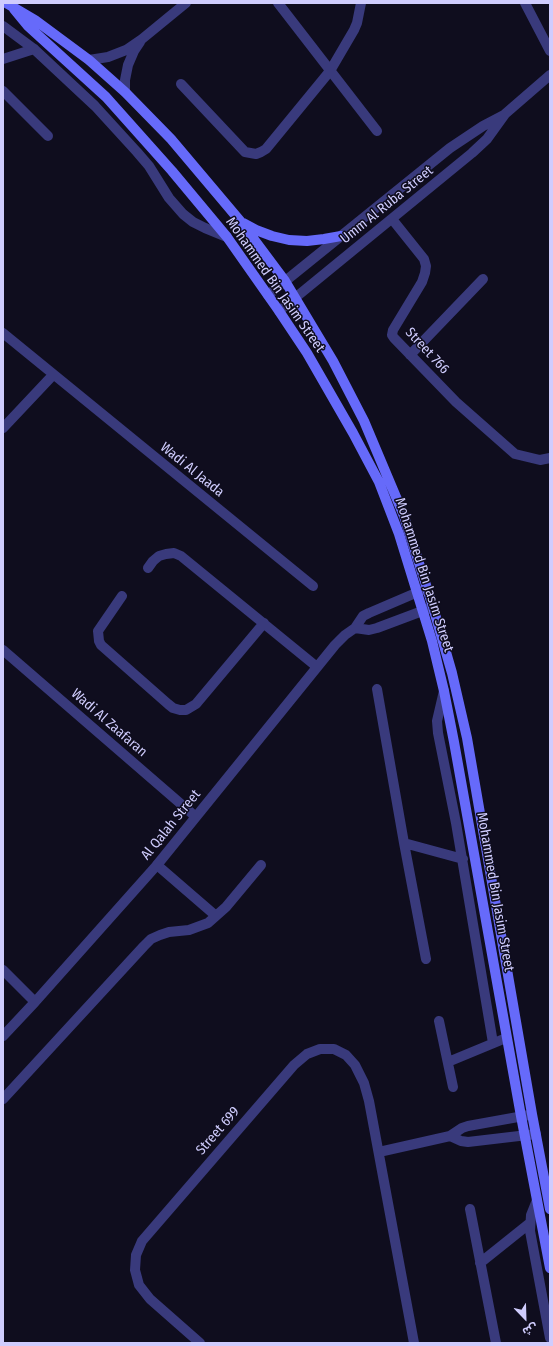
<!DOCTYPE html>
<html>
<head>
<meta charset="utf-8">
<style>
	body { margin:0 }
	#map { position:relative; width:553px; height:1346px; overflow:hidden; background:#0f0d1e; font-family:"Fira Sans Condensed","Noto Sans Arabic",sans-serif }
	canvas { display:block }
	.frame { position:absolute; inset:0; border:4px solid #cfccfd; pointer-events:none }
	.north { position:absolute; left:505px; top:1298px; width:40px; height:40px; -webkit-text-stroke:3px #0f0d1e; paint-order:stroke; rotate:157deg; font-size:11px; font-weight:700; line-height:16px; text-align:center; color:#cfccfd }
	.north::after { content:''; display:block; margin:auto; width:14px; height:18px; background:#cfccfd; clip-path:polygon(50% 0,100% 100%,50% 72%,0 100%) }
</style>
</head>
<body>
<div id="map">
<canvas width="553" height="1346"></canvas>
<div class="frame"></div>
<div class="north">ش</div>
</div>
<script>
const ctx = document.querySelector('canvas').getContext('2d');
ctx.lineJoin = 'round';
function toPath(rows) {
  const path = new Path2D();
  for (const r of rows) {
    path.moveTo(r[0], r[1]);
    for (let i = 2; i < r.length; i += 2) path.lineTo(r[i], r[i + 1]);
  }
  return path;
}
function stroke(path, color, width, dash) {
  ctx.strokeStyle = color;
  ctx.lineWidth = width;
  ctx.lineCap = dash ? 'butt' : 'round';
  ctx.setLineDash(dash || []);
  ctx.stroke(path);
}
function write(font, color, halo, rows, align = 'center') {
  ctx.font = font + ' "Fira Sans Condensed",sans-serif';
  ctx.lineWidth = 3;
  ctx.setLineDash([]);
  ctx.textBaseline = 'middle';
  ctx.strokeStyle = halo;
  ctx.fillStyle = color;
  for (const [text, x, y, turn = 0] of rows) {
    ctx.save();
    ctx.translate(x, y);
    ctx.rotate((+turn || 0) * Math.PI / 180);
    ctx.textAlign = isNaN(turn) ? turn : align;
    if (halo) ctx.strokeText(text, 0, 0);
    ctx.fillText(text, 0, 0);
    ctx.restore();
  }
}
stroke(toPath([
	[3,59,34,49],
	[3,91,48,136],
	[377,689,404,843,426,959],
	[444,691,437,721,438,733,456,823,493,1043],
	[404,843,463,859],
	[157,865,216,916],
	[439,1021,453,1087],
	[448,1062,506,1038],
	[3,1099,144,946,151,939,160,935,169,932,189,930,208,923,226,907,261,865]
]), '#393a7c', 10);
stroke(toPath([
	[278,3,377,131],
	[525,3,550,51],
	[3,26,34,49,95,106,137,152,149,166,169,198,183,214,193,222,205,228,227,237],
	[89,60,108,57,126,50,142,39,186,3],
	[181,84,245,152,256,154,261,152,266,149,330,71,354,30,357,23,361,3],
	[125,92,125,80,128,65,134,51,140,42],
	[392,219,424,259,426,266,425,273,422,282,393,330,392,335,394,338,456,402,515,454,540,460,550,458],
	[268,295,450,148,483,126,504,115],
	[279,311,472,153,487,139,505,114,550,75],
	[3,333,313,586],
	[410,355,483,279],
	[3,428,53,375],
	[148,568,153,561,159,556,166,554,174,553,181,556,317,667],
	[122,596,98,631,99,641,101,645,168,704,173,708,180,710,186,710,196,704,264,623],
	[355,628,369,630,377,628,433,607],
	[3,650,196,817],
	[3,970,35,1002],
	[3,1036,35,1002,157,865,335,645,345,635,355,628,363,616,369,613,425,589],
	[450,1136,461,1141,468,1142,536,1134],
	[379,1152,450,1136,462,1128,468,1126,529,1115],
	[537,1200,531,1215,530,1231,550,1338],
	[470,1209,496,1343],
	[480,1263,530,1223],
	[200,1343,150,1299,139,1285,135,1270,136,1255,142,1241,294,1065,307,1054,320,1049,334,1049,346,1055,355,1065,364,1083,369,1101,414,1343]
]), '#393a7c', 10);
stroke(toPath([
	[6,3,35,20,89,60,125,92,171,139,241,222,285,281,333,361,364,421,404,516,433,607,452,673,467,738,532,1114,550,1209],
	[14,9,28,26,106,97,172,171,227,237,279,311,307,353,353,433,379,482,399,534,432,641,444,691,454,742,521,1116,550,1268],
	[243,223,256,230,272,236,289,240,307,241,324,239,341,236]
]), '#666afa', 10);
write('14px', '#cfccfd', '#0f0d1e', [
	["Umm Al Ruba Street",387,205,-39],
	["Mohammed Bin Jasim Street",275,285,55],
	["Street 766",427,351,47],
	["Wadi Al Jaada",192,470,39],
	["Mohammed Bin Jasim Street",424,575,72],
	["Wadi Al Zaafaran",109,723,41],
	["Al Qalah Street",171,825,-51],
	["Mohammed Bin Jasim Street",495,892,80],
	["Street 699",218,1131,-49]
]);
</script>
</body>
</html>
